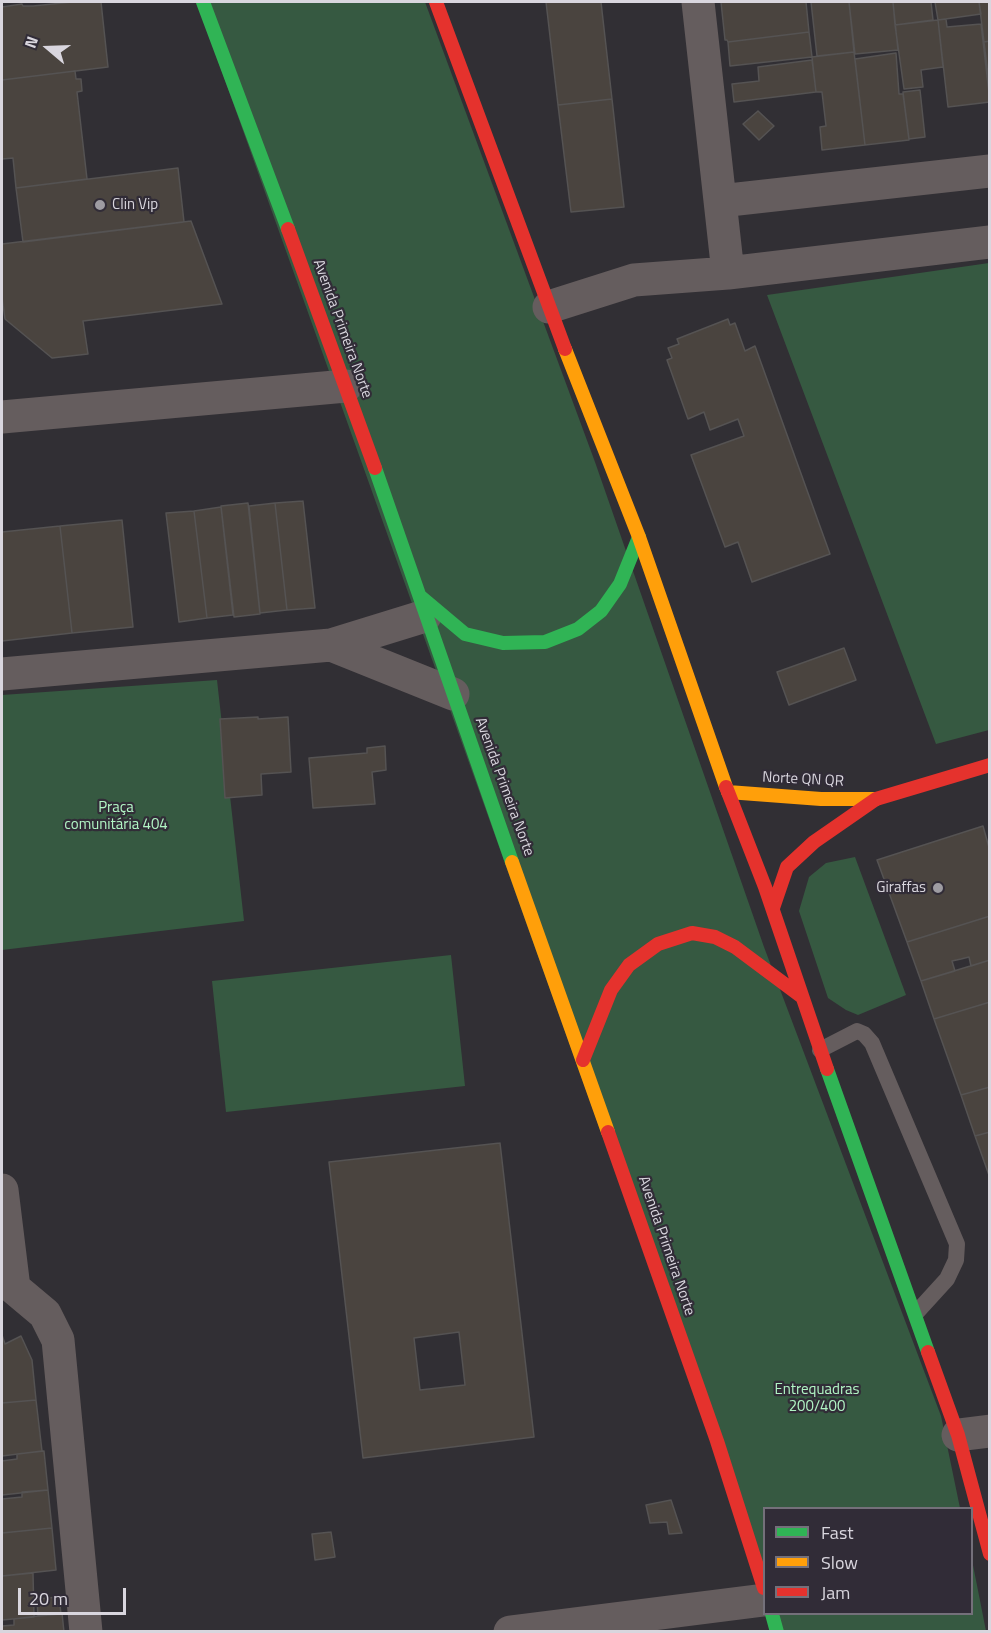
<!DOCTYPE html>
<html>
<head>
<meta charset="utf-8">
<style>
	body { margin:0 }
	#map { position:relative; width:991px; height:1633px; overflow:hidden; background:#312f34; font-family:"Titillium Web",sans-serif }
	canvas { display:block }
	.frame { position:absolute; inset:0; border:3px solid #d9d6de; pointer-events:none }
	.legend { position:absolute; left:763px; top:1507px; width:210px; height:108px; box-sizing:border-box; background:#312c37; border:2px solid #74707a; margin:0; padding:8px 10px; list-style:none; font-size:18px; color:#d9d6de }
	.legend li { display:flex; align-items:center; gap:12px; height:30px }
	.legend b { width:30px; border:2px solid #74707a }
	.north { position:absolute; left:18px; top:18px; width:60px; height:60px; -webkit-text-stroke:4px #312c37; paint-order:stroke; rotate:289deg; font-size:16px; font-weight:700; line-height:24px; text-align:center; color:#d9d6de }
	.north::after { content:''; display:block; margin:auto; width:21px; height:27px; background:#d9d6de; clip-path:polygon(50% 0,100% 100%,50% 72%,0 100%) }
	.scale { position:absolute; left:18px; top:1588px; width:108px; height:27px; box-sizing:border-box; border:3px solid #d9d6de; border-top:0; padding-left:8px; font-size:18px; line-height:21px; white-space:nowrap; color:#d9d6de; -webkit-text-stroke:4px #312c37; paint-order:stroke }
</style>
</head>
<body>
<div id="map">
<canvas width="991" height="1633"></canvas>
<div class="frame"></div>
<ul class="legend">
<li><b style="height:8px;background:#30b455"></b>Fast</li>
<li><b style="height:8px;background:#ff9f0a"></b>Slow</li>
<li><b style="height:8px;background:#e5322d"></b>Jam</li>
</ul>
<div class="north">N</div>
<div class="scale">20 m</div>
</div>
<script>
const ctx = document.querySelector('canvas').getContext('2d');
ctx.lineJoin = 'round';
function paint(path, color) {
  ctx.fillStyle = color;
  ctx.fill(path, 'evenodd');
}
function toPath(rows) {
  const path = new Path2D();
  for (const r of rows) {
    path.moveTo(r[0], r[1]);
    for (let i = 2; i < r.length; i += 2) path.lineTo(r[i], r[i + 1]);
  }
  return path;
}
function stroke(path, color, width, dash) {
  ctx.strokeStyle = color;
  ctx.lineWidth = width;
  ctx.lineCap = dash ? 'butt' : 'round';
  ctx.setLineDash(dash || []);
  ctx.stroke(path);
}
function write(font, color, halo, rows, align = 'center') {
  ctx.font = font + ' "Titillium Web",sans-serif';
  ctx.lineWidth = 4.5;
  ctx.setLineDash([]);
  ctx.textBaseline = 'middle';
  ctx.strokeStyle = halo;
  ctx.fillStyle = color;
  for (const [text, x, y, turn = 0] of rows) {
    ctx.save();
    ctx.translate(x, y);
    ctx.rotate((+turn || 0) * Math.PI / 180);
    ctx.textAlign = isNaN(turn) ? turn : align;
    if (halo) ctx.strokeText(text, 0, 0);
    ctx.fillText(text, 0, 0);
    ctx.restore();
  }
}
paint(toPath([
	[197,2,425,2,595,462,764,947,941,1416,960,1508,764,1508,764,1588],
	[989,263,989,730,936,744,767,295],
	[217,680,244,921,2,950,2,695],
	[855,857,906,995,858,1015,846,1010,828,998,799,911,809,877,826,863],
	[451,955,465,1086,226,1112,212,981],
	[972,1560,986,1631,779,1631,773,1614,972,1614]
]), '#365941');
const building = toPath([
	[72,2,101,2,108,67,2,80,2,7,22,4,23,6,33,6,72,2],
	[546,2,601,2,612,99,558,105,546,2],
	[721,2,806,2,809,32,728,42,727,40,725,40,721,2],
	[811,2,849,2,854,52,817,56,811,2],
	[849,2,893,2,898,50,855,54,849,2],
	[893,2,931,2,933,20,895,25,893,2],
	[935,2,979,2,981,14,938,20,935,2],
	[979,2,990,2,990,41,984,42,979,2],
	[946,19,947,27,981,24,990,102,948,107,938,20,946,19],
	[938,20,943,67,921,70,923,87,904,89,895,25,938,20],
	[809,32,812,57,730,66,728,42,809,32],
	[990,41,990,90,984,42,990,41],
	[854,52,865,145,822,150,820,127,826,126,822,92,816,92,812,57,854,52],
	[896,53,899,94,903,94,909,140,865,145,855,59,896,53],
	[812,60,816,92,734,102,732,84,759,81,758,67,812,60],
	[75,71,76,79,81,79,82,91,77,92,87,179,16,188,13,158,2,159,2,80,75,71],
	[920,90,925,137,909,139,903,92,920,90],
	[612,99,624,207,571,212,558,105,612,99],
	[758,111,774,126,759,140,743,124,758,111],
	[178,168,184,222,23,242,16,188,178,168],
	[191,221,222,304,83,321,88,354,52,358,5,319,2,297,2,244,191,221],
	[728,319,730,325,735,323,745,351,755,346,830,554,752,582,738,542,725,547,691,455,744,436,738,419,710,430,704,412,688,419,667,360,672,358,668,348,679,344,677,339,728,319],
	[303,501,315,608,287,610,275,503,303,501],
	[248,503,260,614,234,617,221,506,248,503],
	[275,503,287,610,260,613,249,506,275,503],
	[221,507,233,615,207,618,194,511,221,507],
	[194,511,207,618,179,622,166,513,194,511],
	[122,520,133,627,72,633,60,526,122,520],
	[60,526,72,633,2,641,2,532,60,526],
	[844,648,856,680,789,705,777,672,844,648],
	[258,717,258,719,288,717,291,772,261,774,262,795,225,798,220,719,258,717],
	[385,746,386,770,372,772,375,804,313,808,309,758,367,753,367,748,385,746],
	[983,826,990,851,990,916,907,942,877,860,983,826],
	[990,916,990,960,971,966,969,957,961,959,952,961,955,971,921,981,907,942,990,916],
	[990,960,990,1002,934,1019,921,981,990,960],
	[990,1002,990,1087,961,1095,934,1019,990,1002],
	[990,1087,990,1132,975,1136,961,1095,990,1087],
	[990,1132,990,1178,975,1136,990,1132],
	[500,1143,534,1437,363,1458,329,1162,500,1143],
	[459,1332,465,1385,420,1390,414,1338,459,1332],
	[2,1335,5,1344,21,1336,32,1360,36,1400,2,1403,2,1335],
	[36,1400,42,1451,2,1456,2,1403,36,1400],
	[44,1451,48,1490,2,1495,2,1461,17,1459,17,1454,44,1451],
	[48,1490,52,1528,2,1533,2,1499,22,1497,22,1492,48,1490],
	[671,1500,682,1533,669,1534,667,1522,650,1523,646,1505,671,1500],
	[52,1528,56,1570,2,1576,2,1533,52,1528],
	[331,1532,335,1557,315,1560,312,1534,331,1532],
	[33,1573,34,1617,2,1620,2,1576,33,1573],
	[59,1597,61,1614,38,1616,37,1599,59,1597],
	[62,1613,64,1632,2,1632,2,1626,14,1625,14,1619,62,1613]
]);
paint(building, '#4a443f');
stroke(building, '#555353', 1.5);
stroke(toPath([
	[820,1050,857,1031,864,1034,872,1043,957,1244,956,1260,947,1279,916,1313]
]), '#655d5e', 16);
stroke(toPath([
	[698,2,728,273],
	[720,201,990,171],
	[549,307,634,280,728,273,990,242],
	[2,417,346,386],
	[331,645,453,694],
	[2,674,331,645,425,616],
	[2,1190,14,1288,45,1314,58,1340,86,1632],
	[958,1435,990,1431],
	[510,1632,764,1600]
]), '#655d5e', 33);
stroke(toPath([
	[203,2,288,229],
	[375,468,512,862],
	[421,597,465,634,503,643,545,642,578,629,601,611,620,584,639,537],
	[827,1069,928,1352],
	[772,1614,777,1632]
]), '#30b455', 14);
stroke(toPath([
	[565,349,639,537,726,787],
	[728,792,821,799,876,799],
	[512,862,608,1132]
]), '#ff9f0a', 14);
stroke(toPath([
	[436,2,565,349],
	[288,229,375,468],
	[726,787,765,887,827,1069],
	[773,908,787,867,814,842,876,799,990,765],
	[583,1060,611,990,629,965,658,944,692,933,715,937,735,947,802,997],
	[608,1132,717,1441,764,1588],
	[928,1352,958,1435,990,1554]
]), '#e5322d', 14);
for (const [x, y, r, color] of [
	[100,205,6,"#9e9ca2"],
	[938,888,6,"#9e9ca2"]
]) {
  const dot = new Path2D();
  dot.arc(x, y, r, 0, 2 * Math.PI);
  ctx.fillStyle = color;
  ctx.fill(dot);
  stroke(dot, '#312c37', 2);
}
write('15px', '#d9d6de', '#312c37', [
	["Clin Vip",112,205],
	["Giraffas",926,888,"right"]
], 'left');
write('15px', '#d9d6de', '#312c37', [
	["Avenida Primeira Norte",342,329,70],
	["Norte QN QR",803,780,3],
	["Avenida Primeira Norte",504,787,70],
	["Avenida Primeira Norte",666,1246,71]
]);
write('15px', '#b1f5c4', '#312c37', [
	["Praça",116,808],
	["comunitária 404",116,825],
	["Entrequadras",817,1390],
	["200/400",817,1407]
]);
</script>
</body>
</html>
